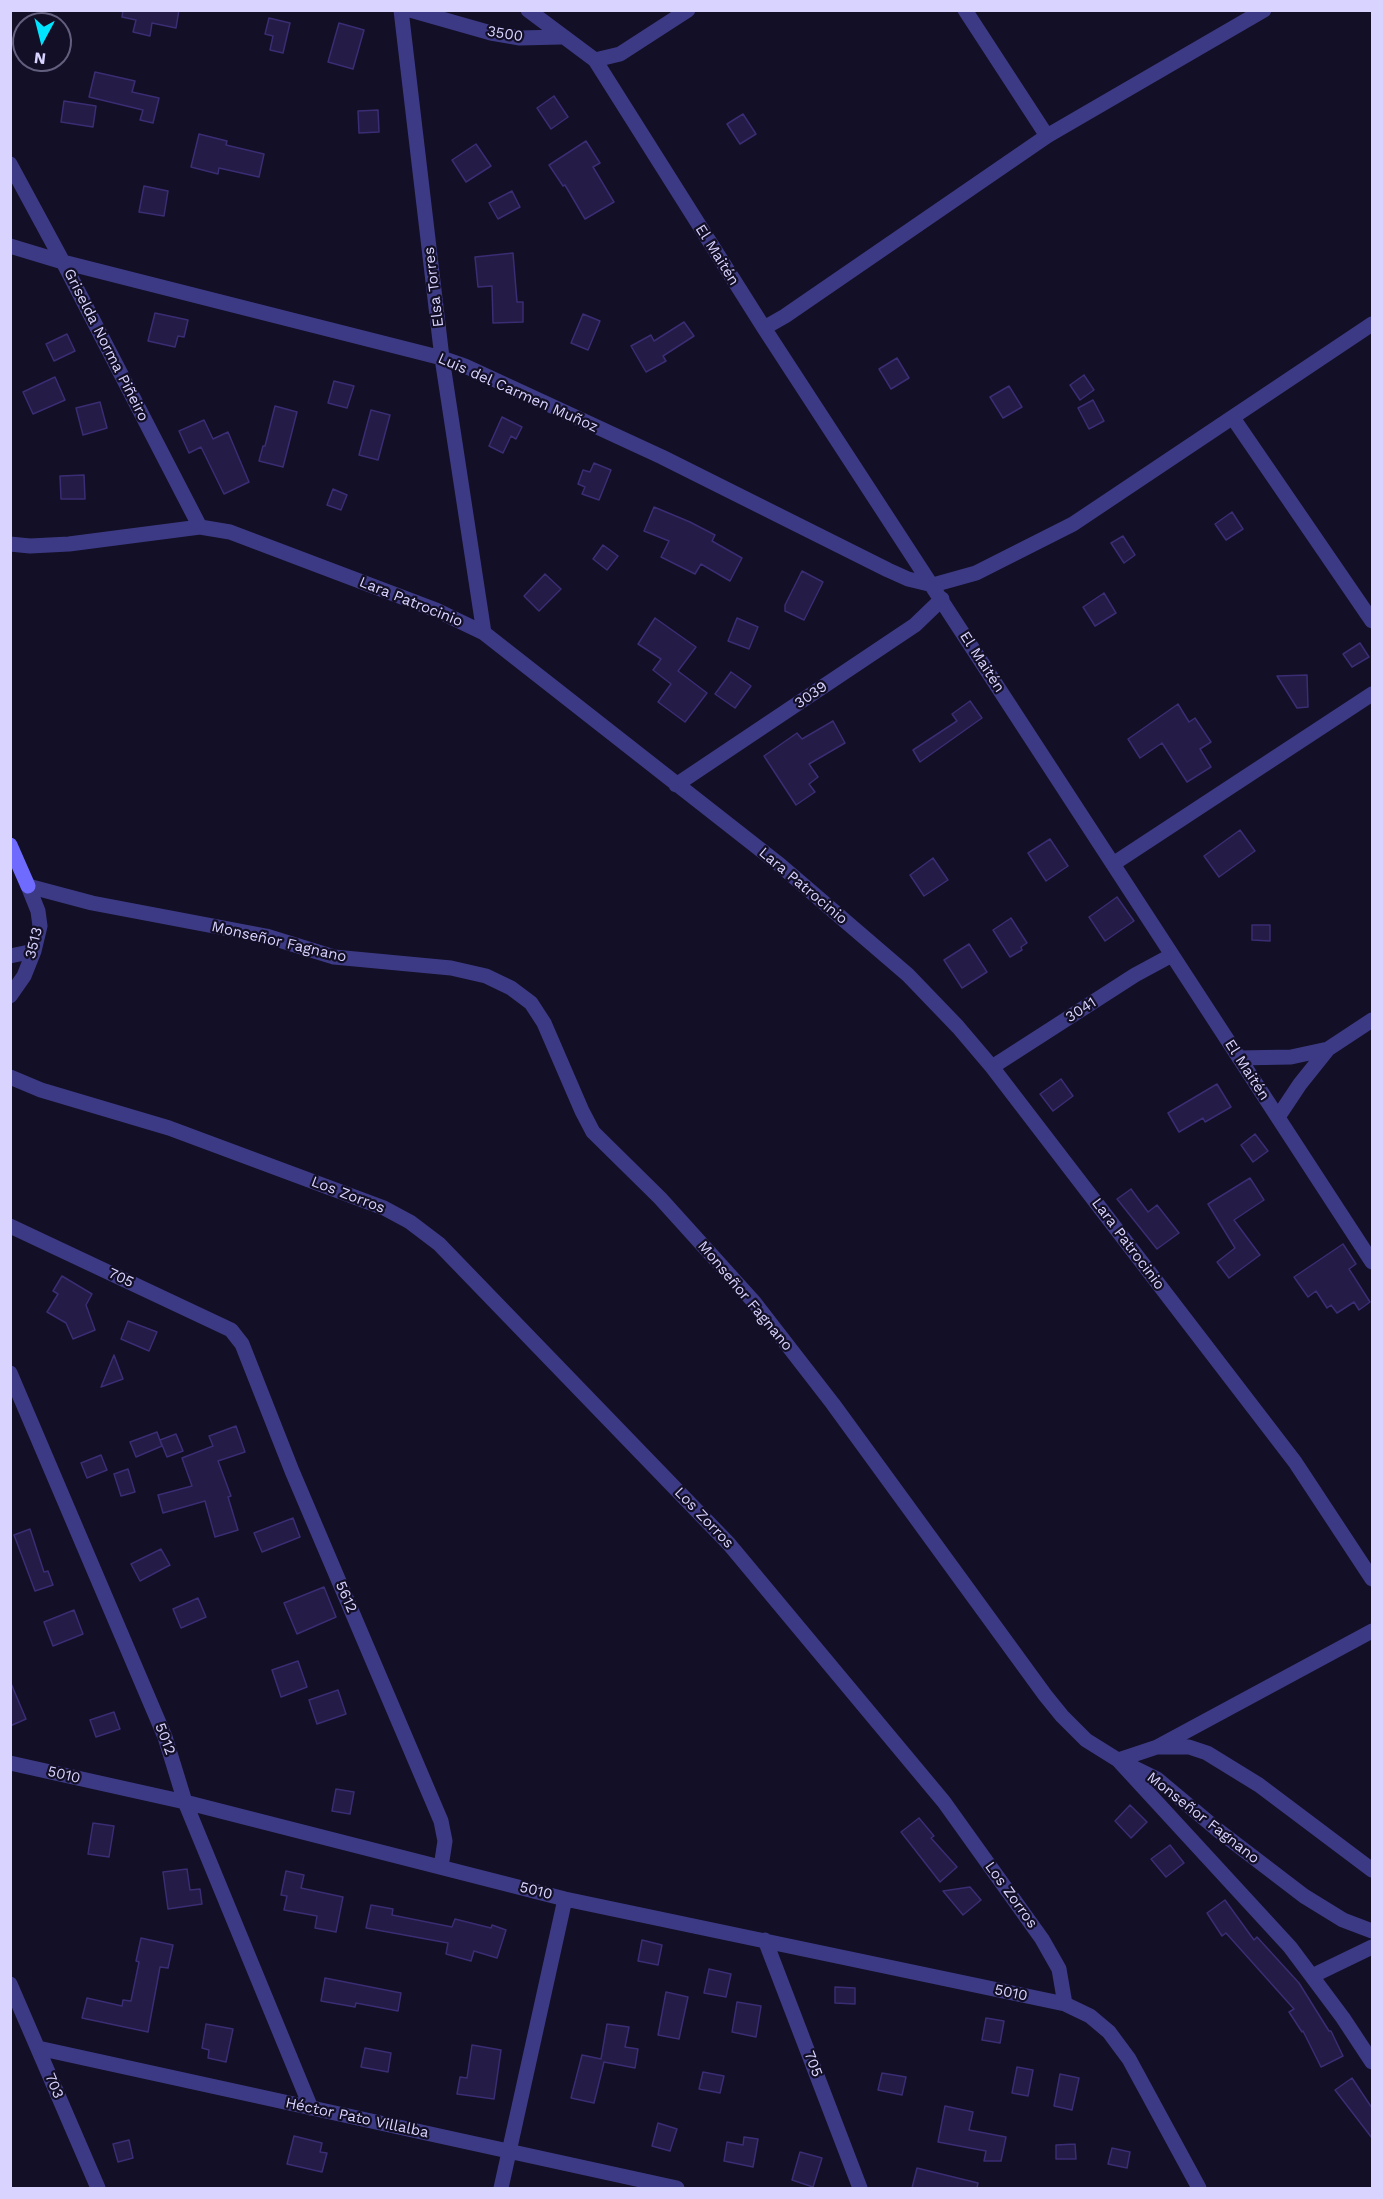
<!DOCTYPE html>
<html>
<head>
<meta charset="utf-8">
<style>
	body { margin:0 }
	#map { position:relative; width:1383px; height:2199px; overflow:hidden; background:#130f26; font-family:"Work Sans",sans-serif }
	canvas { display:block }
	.frame { position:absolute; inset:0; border:12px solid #d9d4ff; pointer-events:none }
	.north { position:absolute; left:12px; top:12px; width:60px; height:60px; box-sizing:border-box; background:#130f26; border:2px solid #625e7d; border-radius:50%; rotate:187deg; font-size:16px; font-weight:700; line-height:24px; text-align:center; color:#d9d4ff }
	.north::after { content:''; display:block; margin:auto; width:21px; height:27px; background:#00e5ff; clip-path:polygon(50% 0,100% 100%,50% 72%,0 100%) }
</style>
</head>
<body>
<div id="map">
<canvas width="1383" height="2199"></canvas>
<div class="frame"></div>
<div class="north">N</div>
</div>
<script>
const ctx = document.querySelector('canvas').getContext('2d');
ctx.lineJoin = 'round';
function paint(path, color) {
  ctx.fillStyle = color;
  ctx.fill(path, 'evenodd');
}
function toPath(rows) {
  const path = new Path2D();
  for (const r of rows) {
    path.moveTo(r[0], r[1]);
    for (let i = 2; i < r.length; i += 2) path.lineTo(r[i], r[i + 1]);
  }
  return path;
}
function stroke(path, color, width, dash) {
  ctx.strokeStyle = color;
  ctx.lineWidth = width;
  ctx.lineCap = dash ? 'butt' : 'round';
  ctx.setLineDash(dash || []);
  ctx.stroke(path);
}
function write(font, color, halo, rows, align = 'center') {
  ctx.font = font + ' "Work Sans",sans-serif';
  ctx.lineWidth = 4.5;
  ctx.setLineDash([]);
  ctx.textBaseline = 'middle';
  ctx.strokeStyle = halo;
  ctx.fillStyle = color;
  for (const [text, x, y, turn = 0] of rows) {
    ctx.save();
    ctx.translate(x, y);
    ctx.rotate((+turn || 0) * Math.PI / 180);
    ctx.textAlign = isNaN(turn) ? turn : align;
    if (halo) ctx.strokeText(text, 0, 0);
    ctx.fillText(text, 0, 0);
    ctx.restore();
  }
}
const building = toPath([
	[123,10,179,10,176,28,152,23,150,36,133,32,136,20,122,17,123,10],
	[269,18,290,23,283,53,270,50,273,36,265,34,269,18],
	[339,23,364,30,353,69,328,62,339,23],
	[95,72,135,81,132,92,159,98,153,123,140,120,143,110,89,97,95,72],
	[554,96,568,117,551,129,537,108,554,96],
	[64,101,96,106,93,127,61,122,64,101],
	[378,110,379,132,359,133,358,111,378,110],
	[743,114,756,134,740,144,727,124,743,114],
	[199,134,227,141,226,145,264,154,259,177,219,168,218,174,191,167,199,134],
	[586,141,600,163,593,167,614,202,585,219,565,185,563,186,549,165,586,141],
	[476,144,491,166,466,182,452,160,476,144],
	[144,186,168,191,164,216,139,212,144,186],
	[512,191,520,207,498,219,489,203,512,191],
	[513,253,517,302,523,302,523,322,493,323,492,286,478,287,475,257,513,253],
	[155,313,188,320,184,337,178,336,175,347,148,341,155,313],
	[583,314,600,321,588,350,571,343,583,314],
	[684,322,694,336,663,356,666,361,646,372,631,346,651,335,654,341,684,322],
	[67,334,75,351,54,361,46,344,67,334],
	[897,358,909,378,891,389,879,369,897,358],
	[1084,375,1094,390,1080,400,1070,385,1084,375],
	[55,377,65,400,33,414,23,392,55,377],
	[334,381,354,386,347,408,328,403,334,381],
	[1009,386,1022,407,1003,418,990,397,1009,386],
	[1093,400,1104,421,1089,429,1078,408,1093,400],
	[100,402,107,428,83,435,76,408,100,402],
	[275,406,297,412,283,467,259,461,263,446,265,446,275,406],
	[371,410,390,415,378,460,359,455,371,410],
	[502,417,522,427,516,439,511,436,503,453,489,446,502,417],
	[204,420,213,439,228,432,249,482,224,494,201,447,189,453,179,431,204,420],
	[594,463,611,470,599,500,582,494,585,487,578,484,583,470,590,472,594,463],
	[84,475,85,499,61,499,60,476,84,475],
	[333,489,347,495,341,510,327,505,333,489],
	[654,507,690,522,715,535,712,541,742,558,730,581,701,564,695,574,661,557,669,541,644,531,654,507],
	[1232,512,1243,529,1226,540,1215,524,1232,512],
	[1123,536,1135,555,1124,563,1111,543,1123,536],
	[603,545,618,556,607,570,593,559,603,545],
	[802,571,823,582,804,620,785,611,785,605,802,571],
	[545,574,561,589,539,611,524,596,545,574],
	[1104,593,1116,613,1095,626,1083,607,1104,593],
	[655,618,696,647,678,671,707,693,685,722,658,702,671,684,653,670,661,659,638,644,655,618],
	[737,618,758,627,749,649,728,641,737,618],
	[1360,643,1369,657,1352,667,1343,654,1360,643],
	[731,672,751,686,735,708,715,694,731,672],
	[1307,675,1308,707,1297,708,1277,676,1307,675],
	[970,701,982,718,920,762,913,750,957,721,952,714,970,701],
	[1178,704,1189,722,1195,718,1211,742,1200,749,1211,767,1187,782,1162,743,1140,758,1128,739,1178,704],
	[833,721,845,743,809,764,818,777,809,784,815,792,796,805,764,756,797,733,802,739,833,721],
	[1240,830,1255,851,1219,877,1204,856,1240,830],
	[1050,839,1068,866,1046,881,1028,853,1050,839],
	[933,858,948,880,924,896,910,875,933,858],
	[1117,897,1134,921,1105,941,1089,917,1117,897],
	[1011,918,1027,943,1021,947,1022,950,1010,957,993,930,1011,918],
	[1252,925,1270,925,1270,941,1252,940,1252,925],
	[969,944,987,972,962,988,944,960,969,944],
	[1061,1079,1073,1096,1053,1111,1040,1094,1061,1079],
	[1217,1084,1231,1107,1205,1122,1203,1118,1179,1132,1168,1113,1217,1084],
	[1255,1134,1268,1151,1253,1162,1241,1145,1255,1134],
	[1250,1178,1264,1200,1234,1220,1260,1255,1229,1278,1217,1262,1235,1248,1208,1204,1250,1178],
	[1131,1189,1148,1212,1157,1205,1179,1233,1157,1249,1117,1199,1131,1189],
	[1343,1244,1356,1264,1349,1269,1370,1302,1359,1310,1354,1302,1337,1313,1331,1305,1327,1308,1316,1291,1308,1297,1294,1277,1343,1244],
	[62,1276,92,1294,86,1305,95,1330,73,1339,66,1323,47,1312,58,1294,53,1291,62,1276],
	[128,1321,157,1332,149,1351,121,1339,128,1321],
	[114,1355,123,1379,101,1387,114,1355],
	[236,1426,245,1452,218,1461,231,1496,228,1497,238,1530,215,1537,205,1501,163,1513,158,1495,192,1486,182,1458,213,1446,209,1436,236,1426],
	[157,1432,162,1446,136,1457,130,1442,157,1432],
	[176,1434,183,1451,167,1457,160,1440,176,1434],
	[101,1455,107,1470,87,1478,81,1463,101,1455],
	[128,1469,135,1492,121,1496,114,1474,128,1469],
	[293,1518,300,1537,262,1552,254,1533,293,1518],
	[30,1529,44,1572,48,1571,53,1585,35,1591,14,1535,30,1529],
	[161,1549,170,1565,140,1581,131,1564,161,1549],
	[324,1587,336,1617,297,1634,284,1603,324,1587],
	[198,1598,206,1617,181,1628,173,1609,198,1598],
	[74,1610,83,1634,53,1646,44,1622,74,1610],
	[298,1661,307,1687,281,1697,272,1670,298,1661],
	[10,1681,26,1719,10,1726,10,1681],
	[338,1690,346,1714,317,1724,309,1700,338,1690],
	[114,1712,120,1729,96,1737,90,1720,114,1712],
	[336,1789,354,1792,350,1814,332,1811,336,1789],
	[1130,1805,1147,1822,1131,1838,1115,1821,1130,1805],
	[919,1818,934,1836,931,1838,957,1867,940,1882,901,1832,919,1818],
	[93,1823,114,1826,109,1857,88,1854,93,1823],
	[1170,1845,1184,1863,1166,1877,1151,1859,1170,1845],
	[187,1869,190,1890,200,1889,202,1904,168,1909,163,1872,187,1869],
	[286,1871,304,1875,301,1888,343,1897,336,1932,315,1928,317,1916,284,1910,287,1896,281,1895,286,1871],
	[970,1887,981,1900,963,1915,943,1891,970,1887],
	[1225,1900,1254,1940,1257,1937,1299,1983,1329,2031,1331,2031,1343,2056,1321,2067,1303,2031,1302,2032,1289,2012,1294,2009,1226,1933,1222,1936,1207,1913,1225,1900],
	[371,1905,393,1909,392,1915,452,1927,455,1919,491,1928,492,1925,506,1930,497,1958,474,1951,471,1961,446,1954,448,1943,366,1928,371,1905],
	[141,1938,173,1945,168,1968,160,1967,148,2032,82,2018,87,1998,122,2006,123,2000,131,2001,139,1962,136,1961,141,1938],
	[642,1940,662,1945,658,1965,638,1961,642,1940],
	[709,1969,731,1974,726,1997,704,1993,709,1969],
	[325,1978,401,1993,398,2011,356,2003,355,2007,321,2001,325,1978],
	[835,1987,855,1988,855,2004,835,2003,835,1987],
	[666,1992,688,1997,679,2039,658,2035,666,1992],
	[737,2002,761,2006,756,2037,732,2032,737,2002],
	[986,2018,1004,2021,1000,2043,982,2040,986,2018],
	[206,2024,233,2029,226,2062,208,2058,209,2050,202,2048,206,2024],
	[607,2024,629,2027,625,2047,638,2049,635,2068,604,2062,594,2103,571,2098,582,2055,601,2059,607,2024],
	[472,2045,501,2050,494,2099,457,2094,460,2077,467,2078,472,2045],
	[365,2048,391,2053,388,2072,361,2067,365,2048],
	[1017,2067,1033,2070,1028,2096,1012,2093,1017,2067],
	[703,2072,724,2076,720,2093,699,2089,703,2072],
	[882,2073,906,2077,902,2095,878,2090,882,2073],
	[1060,2074,1079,2078,1072,2110,1054,2106,1060,2074],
	[1352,2078,1372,2108,1372,2138,1335,2090,1352,2078],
	[945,2106,973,2112,969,2130,1006,2137,1001,2161,984,2161,986,2151,938,2142,945,2106],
	[658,2123,677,2129,670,2151,652,2146,658,2123],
	[294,2136,322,2143,320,2152,327,2153,322,2172,287,2164,294,2136],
	[744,2137,758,2139,753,2167,724,2161,727,2142,743,2145,744,2137],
	[129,2140,133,2158,118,2162,113,2144,129,2140],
	[1075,2144,1076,2159,1056,2159,1056,2145,1075,2144],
	[1112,2148,1130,2152,1127,2168,1108,2164,1112,2148],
	[800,2152,822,2158,813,2187,792,2180,800,2152],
	[917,2168,978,2183,977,2188,912,2188,917,2168]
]);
paint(building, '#241b47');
stroke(building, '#3b2d73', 1.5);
stroke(toPath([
	[401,10,442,358,484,633],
	[410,10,491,33,520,38,561,37],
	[528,10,595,60,764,328,1372,1262],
	[965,10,1047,136],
	[595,60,620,54,688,10],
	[10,164,63,262,200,527],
	[10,246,63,262,442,358,465,366,662,457,888,570,908,579,933,585,976,573,1073,524,1372,324],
	[764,328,785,316,1047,136,1264,10],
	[1233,418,1372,621],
	[10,544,30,546,69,544,200,527,230,532,436,610,484,633,780,865,908,975,958,1027,992,1067,1295,1462,1372,1579],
	[676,785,915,625,942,599],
	[1113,864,1372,694],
	[28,886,92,903,266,936,334,957,451,968,486,976,511,988,531,1003,544,1023,582,1111,593,1132,660,1198,754,1302,833,1404,1045,1695,1062,1716,1086,1740,1118,1760,1157,1779,1219,1831,1304,1896,1343,1920,1372,1931],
	[10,956,34,951],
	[10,996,24,976,34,951,40,926,38,911,28,886],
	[1239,1058,1291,1057,1328,1049],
	[992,1067,1135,975,1172,955],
	[10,1077,41,1090,169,1128,384,1208,410,1222,439,1244,729,1544,944,1802,1042,1939,1059,1969,1065,2004],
	[1278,1117,1300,1084,1328,1049,1372,1020],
	[10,1226,231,1330,242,1344,292,1471,441,1821,445,1841,441,1867],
	[10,1373,165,1737,185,1802,311,2108],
	[1372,1631,1157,1747,1118,1760,1290,1947,1343,2018,1372,2062],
	[1159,1747,1189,1747,1207,1753,1259,1785,1372,1870],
	[10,1763,185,1802,565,1899,1065,2004,1090,2016,1109,2032,1129,2059,1199,2188],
	[765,1940,860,2188],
	[1312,1976,1372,1947],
	[10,1984,98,2188],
	[38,2048,677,2188],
	[501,2188,565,1899]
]), '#3d3a85', 15);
stroke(toPath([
	[10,845,28,886]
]), '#6f6bff', 15);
write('15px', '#d9d4ff', '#130f26', [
	["3500",505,34,9],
	["El Maitén",717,255,58],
	["Elsa Torres",434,287,-97],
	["Griselda Norma Piñeiro",106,345,63],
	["Luis del Carmen Muñoz",518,393,24],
	["Lara Patrocinio",411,602,22],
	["El Maitén",982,662,57],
	["3039",811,695,-34],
	["Lara Patrocinio",803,886,40],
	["Monseñor Fagnano",279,942,13],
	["3513",34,943,-76],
	["3041",1081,1010,-33],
	["El Maitén",1247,1070,57],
	["Los Zorros",348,1195,21],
	["Lara Patrocinio",1128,1244,53],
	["705",121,1278,25],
	["Monseñor Fagnano",745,1296,50],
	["Los Zorros",704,1518,46],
	["5612",346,1597,67],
	["5012",165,1739,69],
	["5010",64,1775,13],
	["Monseñor Fagnano",1203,1818,38],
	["5010",536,1891,14],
	["Los Zorros",1011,1895,54],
	["5010",1011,1993,12],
	["705",813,2064,69],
	["703",54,2086,67],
	["Héctor Pato Villalba",357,2118,12]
]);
</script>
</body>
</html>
